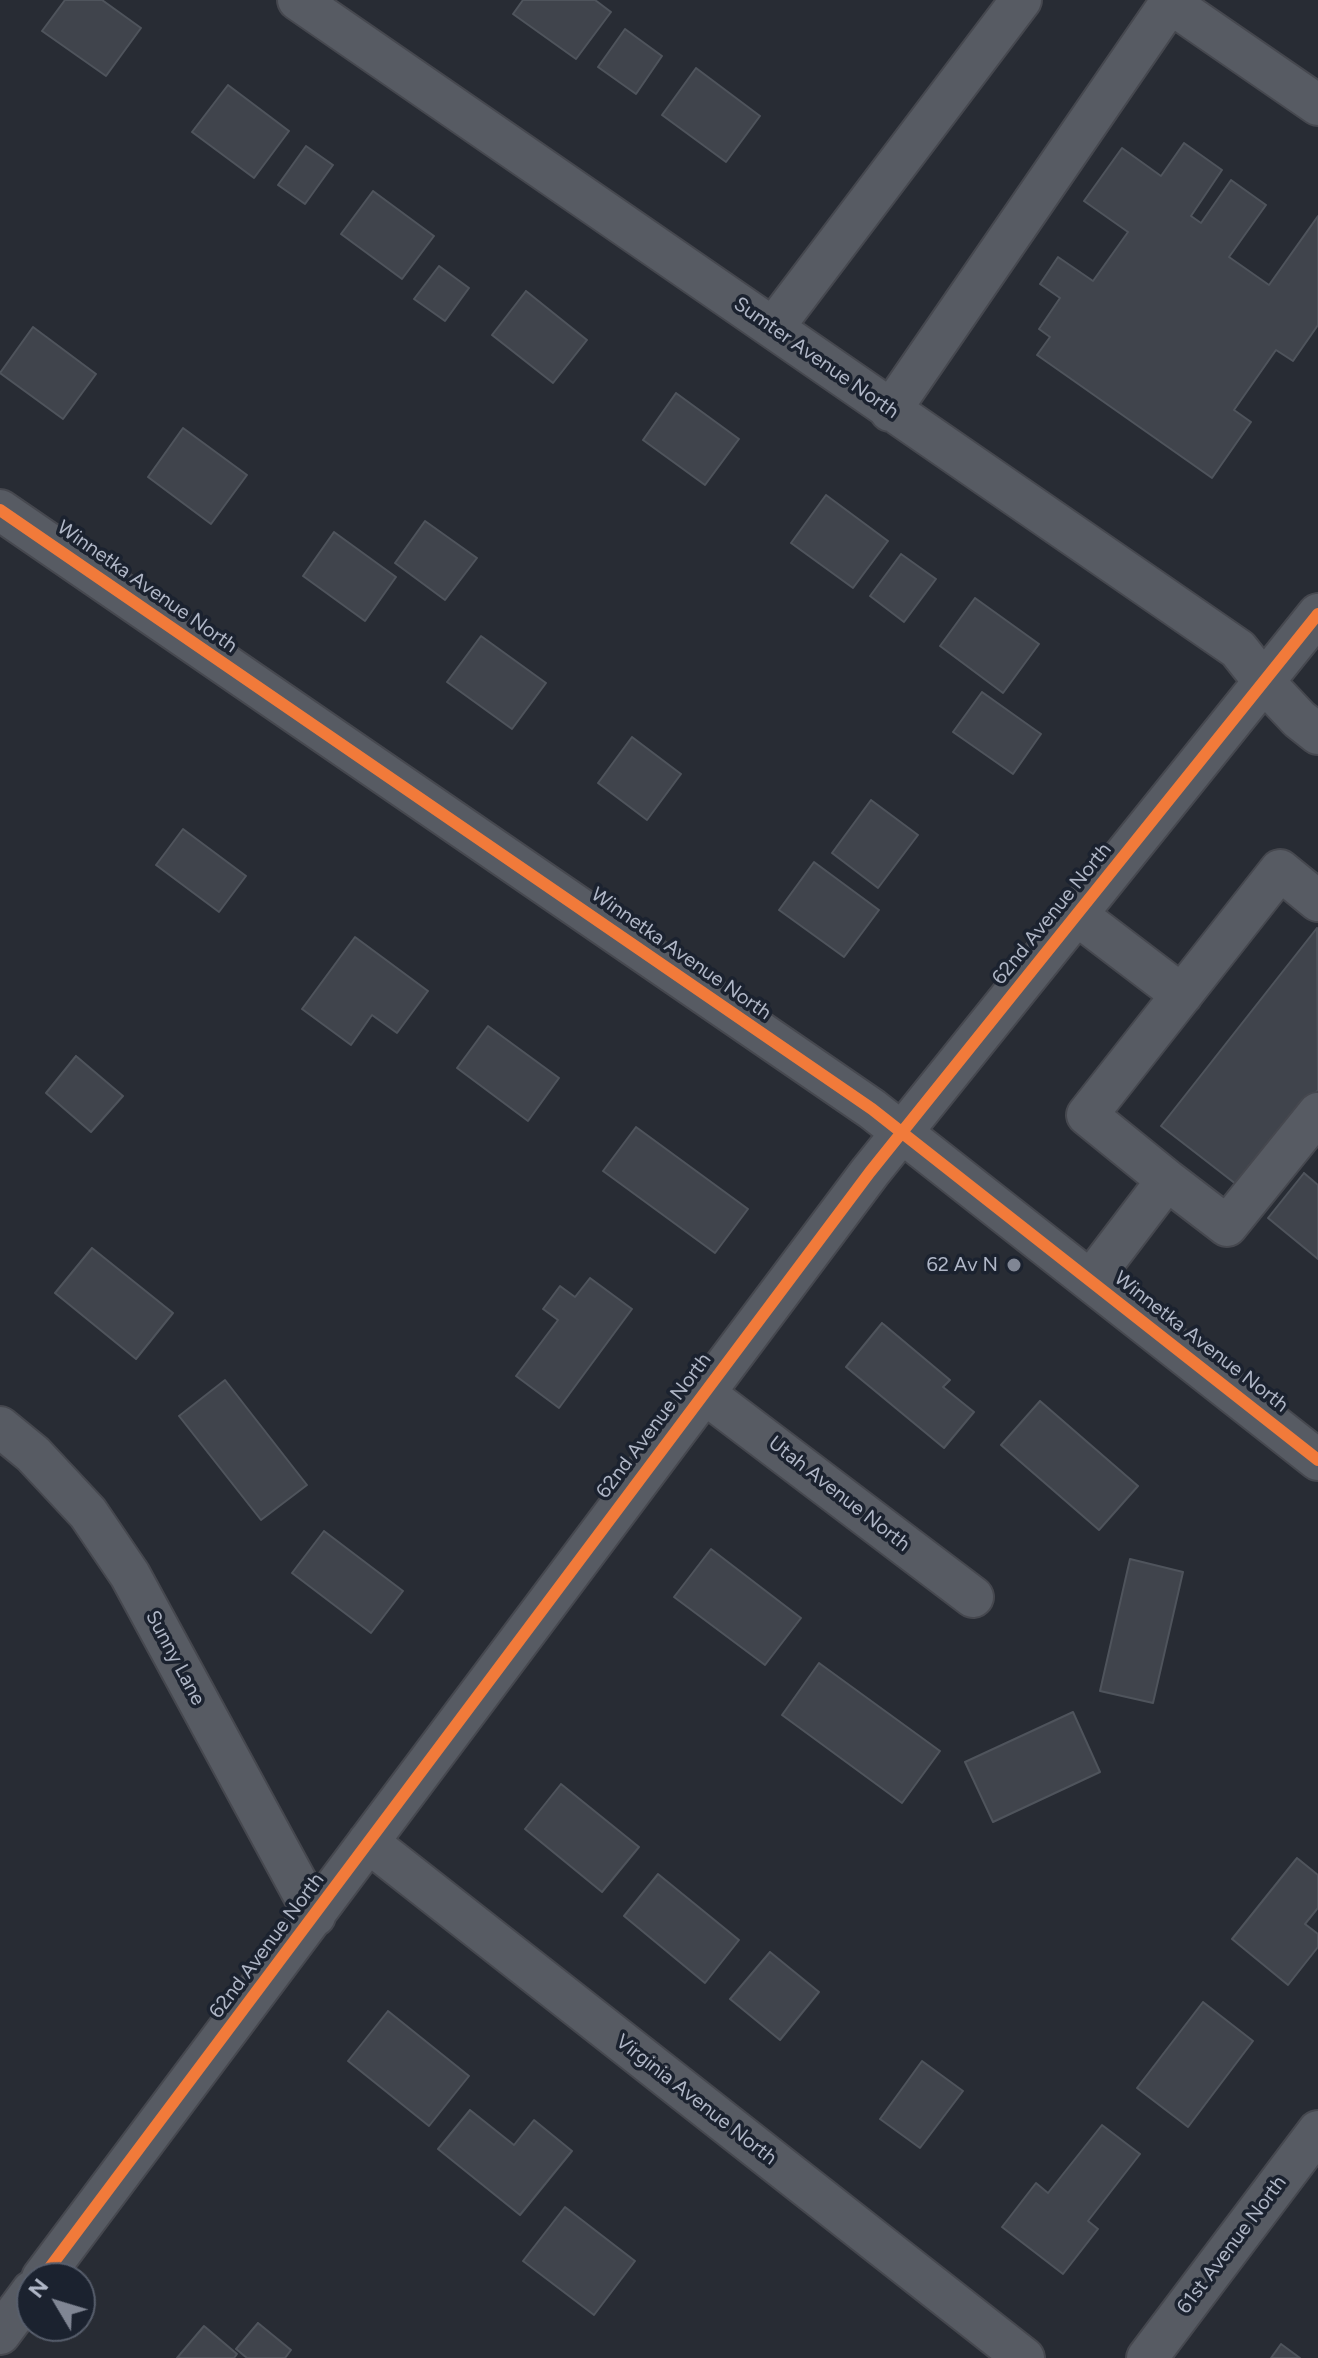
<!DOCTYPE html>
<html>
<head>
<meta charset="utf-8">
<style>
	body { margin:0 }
	#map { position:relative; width:1318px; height:2358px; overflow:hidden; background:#282c34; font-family:Figtree,sans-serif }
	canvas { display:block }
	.north { position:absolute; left:16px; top:2262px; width:80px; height:80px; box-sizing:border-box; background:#1b222f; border:2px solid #575e6c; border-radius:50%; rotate:308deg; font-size:22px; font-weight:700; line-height:32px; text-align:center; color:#b0b7c7 }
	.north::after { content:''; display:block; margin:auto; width:28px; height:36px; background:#808694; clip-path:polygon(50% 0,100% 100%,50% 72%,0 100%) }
</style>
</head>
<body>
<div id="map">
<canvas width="1318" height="2358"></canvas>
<div class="north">N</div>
</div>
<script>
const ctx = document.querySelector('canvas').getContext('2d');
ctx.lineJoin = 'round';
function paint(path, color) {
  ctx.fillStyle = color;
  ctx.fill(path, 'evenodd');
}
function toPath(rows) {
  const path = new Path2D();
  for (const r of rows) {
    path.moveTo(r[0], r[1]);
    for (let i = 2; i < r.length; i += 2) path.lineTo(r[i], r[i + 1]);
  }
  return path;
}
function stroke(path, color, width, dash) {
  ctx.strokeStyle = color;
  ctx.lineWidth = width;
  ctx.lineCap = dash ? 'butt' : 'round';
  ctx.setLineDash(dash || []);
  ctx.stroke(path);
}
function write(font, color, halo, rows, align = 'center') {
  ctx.font = font + ' Figtree,sans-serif';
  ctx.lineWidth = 7;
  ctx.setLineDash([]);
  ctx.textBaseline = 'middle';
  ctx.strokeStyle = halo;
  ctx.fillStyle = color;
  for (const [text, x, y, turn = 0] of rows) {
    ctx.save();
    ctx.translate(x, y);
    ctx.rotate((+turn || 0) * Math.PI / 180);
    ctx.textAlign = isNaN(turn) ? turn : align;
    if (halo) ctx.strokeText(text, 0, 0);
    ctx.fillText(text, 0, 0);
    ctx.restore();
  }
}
const building = toPath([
	[65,0,102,0,141,28,106,76,42,31,65,0],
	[523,0,595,0,611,12,576,59,513,14,523,0],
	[625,29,662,56,636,94,598,67,625,29],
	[696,68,760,116,726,162,662,115,696,68],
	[228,85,289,131,254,178,192,132,228,85],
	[1184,143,1222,170,1191,216,1201,223,1231,180,1266,205,1229,257,1269,285,1318,216,1318,325,1293,361,1276,350,1234,410,1251,422,1212,478,1037,355,1050,337,1039,329,1060,298,1040,284,1058,257,1093,281,1128,232,1084,201,1122,148,1161,176,1184,143],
	[306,146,333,165,305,204,278,185,306,146],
	[373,191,434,236,402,279,341,234,373,191],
	[439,266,469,288,445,321,414,299,439,266],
	[526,291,587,340,553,383,492,335,526,291],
	[33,327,96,374,63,419,0,373,33,327],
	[676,393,739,439,705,485,643,440,676,393],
	[183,428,247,475,211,524,148,477,183,428],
	[826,495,888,541,853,588,791,543,826,495],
	[425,521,477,558,445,600,395,563,425,521],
	[334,532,396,577,365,621,303,576,334,532],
	[901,554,936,579,904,622,870,596,901,554],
	[975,598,1039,644,1003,693,940,646,975,598],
	[481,636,546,683,512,729,447,682,481,636],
	[982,692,1041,734,1013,774,953,732,982,692],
	[632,737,681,774,647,820,598,783,632,737],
	[871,800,918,835,878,888,832,853,871,800],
	[183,829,246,876,219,912,156,865,183,829],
	[814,862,879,910,844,957,779,910,814,862],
	[1317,928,1318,1090,1241,1188,1161,1126,1317,928],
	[355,937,428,991,397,1033,372,1015,351,1045,302,1009,355,937],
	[488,1026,559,1078,528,1121,457,1068,488,1026],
	[76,1056,123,1096,91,1132,46,1093,76,1056],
	[636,1127,748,1209,715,1253,603,1171,636,1127],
	[1304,1173,1318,1185,1318,1259,1268,1218,1304,1173],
	[92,1248,173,1313,136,1359,55,1293,92,1248],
	[590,1278,632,1309,559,1408,516,1376,558,1320,543,1309,560,1286,575,1297,590,1278],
	[882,1323,950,1380,943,1387,974,1412,944,1448,846,1367,882,1323],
	[225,1380,307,1485,261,1520,179,1416,225,1380],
	[1040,1401,1138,1486,1099,1530,1001,1445,1040,1401],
	[324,1531,403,1591,371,1633,292,1573,324,1531],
	[711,1549,801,1618,765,1665,674,1597,711,1549],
	[1130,1559,1183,1572,1153,1703,1100,1691,1130,1559],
	[819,1663,940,1751,902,1803,782,1715,819,1663],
	[1073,1712,1100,1772,993,1822,965,1762,1073,1712],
	[561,1784,639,1847,602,1892,525,1829,561,1784],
	[1297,1858,1318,1875,1318,1908,1305,1924,1318,1934,1318,1947,1288,1985,1232,1939,1297,1858],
	[658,1874,739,1940,705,1983,624,1916,658,1874],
	[770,1952,819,1992,780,2040,730,1999,770,1952],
	[1203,2002,1253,2041,1188,2127,1137,2088,1203,2002],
	[388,2011,469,2076,429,2126,348,2061,388,2011],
	[922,2061,963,2091,920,2148,880,2119,922,2061],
	[470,2110,514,2145,534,2120,572,2151,520,2215,438,2149,470,2110],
	[1102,2125,1140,2154,1088,2221,1098,2229,1063,2274,1002,2227,1036,2183,1048,2193,1102,2125],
	[565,2207,635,2261,594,2315,523,2261,565,2207],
	[258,2323,291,2350,285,2358,247,2358,236,2349,258,2323],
	[204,2326,237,2354,234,2358,177,2358,204,2326],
	[1281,2344,1300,2358,1271,2358,1281,2344]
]);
paint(building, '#40444c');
stroke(building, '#4f545c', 2);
const minor = toPath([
	[298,0,1238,649,1265,683,1299,719,1318,734],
	[1170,3,1318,105],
	[773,328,1021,0],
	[890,411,1172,0],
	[0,510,872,1109,1318,1460],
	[1077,915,1182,995],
	[1167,1180,1087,1115,1280,870,1318,901],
	[1091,1280,1167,1180,1227,1226,1318,1113],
	[704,1393,973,1597],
	[0,1427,33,1454,88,1513,130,1575,315,1916],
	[368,1842,1024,2358],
	[42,2278,870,1172,1318,614],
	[0,2334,32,2291],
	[1147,2358,1318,2131]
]);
stroke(minor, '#46484f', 44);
stroke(minor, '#575b63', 40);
stroke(toPath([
	[0,510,872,1109,1318,1460],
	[42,2278,870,1172,1318,614]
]), '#f17a3a', 12);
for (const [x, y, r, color] of [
	[1014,1265,8,"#808694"]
]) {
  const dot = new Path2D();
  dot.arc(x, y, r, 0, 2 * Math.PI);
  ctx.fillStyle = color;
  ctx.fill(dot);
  stroke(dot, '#1b222f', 3);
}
write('20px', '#b0b7c7', '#1b222f', [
	["Sumter Avenue North",816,358,35],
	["Winnetka Avenue North",147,587,35],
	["62nd Avenue North",1052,914,-51],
	["Winnetka Avenue North",681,954,35],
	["Winnetka Avenue North",1201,1342,38],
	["62nd Avenue North",654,1426,-53],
	["Utah Avenue North",839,1494,38],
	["Sunny Lane",175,1658,62],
	["62nd Avenue North",267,1946,-53],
	["Virginia Avenue North",696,2100,38],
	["61st Avenue North",1232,2245,-53]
]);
write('20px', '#b0b7c7', '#1b222f', [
	["62 Av N",998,1265]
], 'right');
</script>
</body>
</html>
